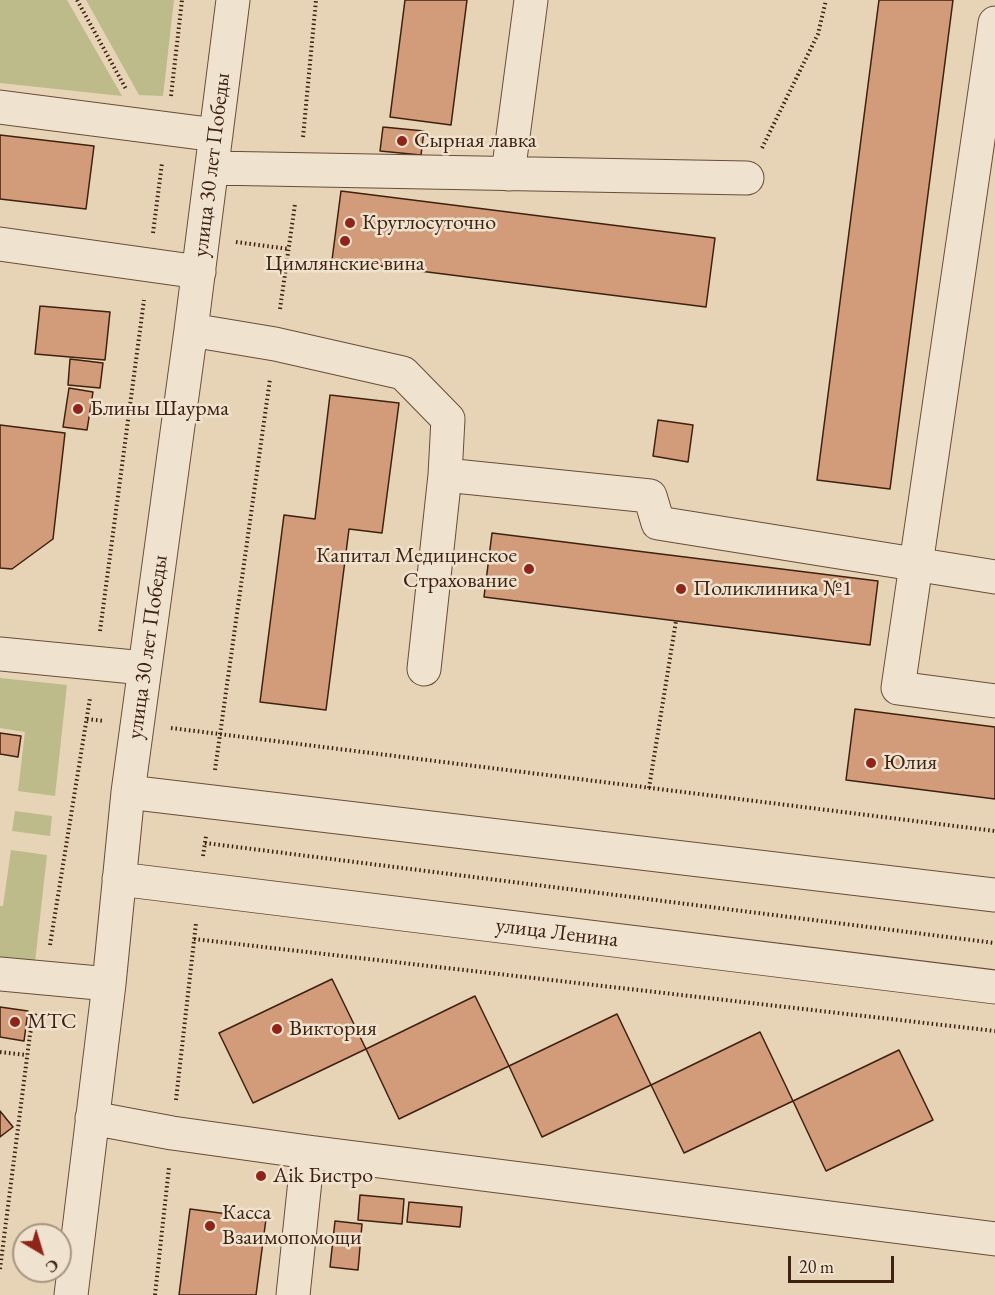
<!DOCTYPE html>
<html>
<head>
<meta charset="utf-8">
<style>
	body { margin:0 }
	#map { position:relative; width:995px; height:1295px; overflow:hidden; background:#e7d3b5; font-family:"EB Garamond",serif }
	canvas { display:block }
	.north { position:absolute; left:12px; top:1223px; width:60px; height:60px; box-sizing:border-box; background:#efe2cf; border:2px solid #a89583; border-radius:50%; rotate:142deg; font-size:16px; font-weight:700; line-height:24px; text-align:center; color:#3e2110 }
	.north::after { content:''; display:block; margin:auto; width:21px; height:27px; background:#8f2418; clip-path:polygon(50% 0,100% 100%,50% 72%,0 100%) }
	.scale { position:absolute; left:788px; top:1256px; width:106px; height:27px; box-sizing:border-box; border:3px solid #3e2110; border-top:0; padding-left:8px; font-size:18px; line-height:21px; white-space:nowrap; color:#3e2110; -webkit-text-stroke:4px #efe2cf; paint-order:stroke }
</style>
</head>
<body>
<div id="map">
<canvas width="995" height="1295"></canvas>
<div class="north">С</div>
<div class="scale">20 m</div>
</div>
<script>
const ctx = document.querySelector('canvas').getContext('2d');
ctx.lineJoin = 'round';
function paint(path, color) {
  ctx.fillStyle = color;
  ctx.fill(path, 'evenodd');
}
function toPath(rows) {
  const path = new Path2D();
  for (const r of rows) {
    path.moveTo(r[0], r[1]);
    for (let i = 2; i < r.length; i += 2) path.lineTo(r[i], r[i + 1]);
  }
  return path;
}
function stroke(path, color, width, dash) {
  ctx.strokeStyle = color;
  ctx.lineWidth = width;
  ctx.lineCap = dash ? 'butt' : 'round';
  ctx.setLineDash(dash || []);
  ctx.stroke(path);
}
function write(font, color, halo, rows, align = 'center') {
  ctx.font = font + ' "EB Garamond",serif';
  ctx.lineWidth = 5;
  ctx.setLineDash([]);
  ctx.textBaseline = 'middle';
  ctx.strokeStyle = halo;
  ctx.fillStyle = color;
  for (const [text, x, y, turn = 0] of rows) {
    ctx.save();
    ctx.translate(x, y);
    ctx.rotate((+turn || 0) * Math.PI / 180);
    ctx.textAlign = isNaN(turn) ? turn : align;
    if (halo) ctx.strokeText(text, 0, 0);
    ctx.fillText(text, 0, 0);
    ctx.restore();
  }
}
paint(toPath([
	[0,0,67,0,122,96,0,83],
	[86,0,174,0,163,96,139,95],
	[0,678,67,685,55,796,18,791,25,732,0,728],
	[15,811,52,816,50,836,12,831],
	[11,850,47,855,34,971,0,968,0,906,3,906]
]), '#bcbb89');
const building = toPath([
	[405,0,467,0,451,125,390,117,405,0],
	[879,0,953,0,890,489,817,480,879,0],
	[383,127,424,131,421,155,380,151,383,127],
	[0,135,94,146,86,209,0,199,0,135],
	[341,191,715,238,706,307,332,260,341,191],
	[40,306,110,312,105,360,35,354,40,306],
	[70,359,103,363,100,388,68,385,70,359],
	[69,388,93,392,87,430,63,427,69,388],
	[330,395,399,403,382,533,349,529,326,710,260,702,284,515,315,519,330,395],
	[658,420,693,425,688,462,653,456,658,420],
	[0,425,65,433,53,539,12,569,0,568,0,425],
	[492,533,878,581,870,645,484,597,492,533],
	[855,709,995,727,995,799,846,780,855,709],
	[0,733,21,736,18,757,0,754,0,733],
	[332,979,366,1049,253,1103,219,1033,332,979],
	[475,996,509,1066,399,1119,366,1049,475,996],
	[0,1007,28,1011,24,1041,0,1037,0,1007],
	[617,1014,651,1085,542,1137,509,1066,617,1014],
	[760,1032,793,1101,684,1153,651,1085,760,1032],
	[899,1050,933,1120,826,1171,793,1101,899,1050],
	[0,1111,13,1127,0,1137,0,1111],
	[360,1195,404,1199,402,1224,358,1220,360,1195],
	[409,1202,462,1207,460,1227,407,1222,409,1202],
	[190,1209,266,1219,256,1295,179,1295,190,1209],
	[335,1221,362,1224,358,1270,330,1267,335,1221]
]);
paint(building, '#d29b79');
stroke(building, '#3e2110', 1.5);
const minor = toPath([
	[995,23,898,688,995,701],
	[0,107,216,135],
	[212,168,747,178],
	[508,174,531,0],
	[0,244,199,272],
	[191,330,275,344,403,373,448,419,445,475,650,496,658,523,995,577],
	[0,654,144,668],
	[424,669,445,475],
	[128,792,995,895],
	[119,879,995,987],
	[0,974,109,984],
	[92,1118,172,1133,308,1152,995,1239],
	[71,1295,109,984,128,792,191,330,233,0],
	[293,1295,308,1152]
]);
stroke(minor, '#684e39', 35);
stroke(toPath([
	[77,0,126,89],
	[171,96,182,0],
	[303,137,316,0],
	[762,148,818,34,826,0],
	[153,233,162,163],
	[236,242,289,249],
	[280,309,295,204],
	[100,631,144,300],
	[87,719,104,721],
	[171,728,995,831],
	[215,770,270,379],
	[649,788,676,621],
	[205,843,995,943],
	[203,856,206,836],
	[194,939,995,1031],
	[50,945,90,698],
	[0,1052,27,1055],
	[176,1100,196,923],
	[0,1269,30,1034,36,1011],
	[155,1295,169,1167]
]), '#3e2110', 4, [1.5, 3]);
stroke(minor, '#efe2cf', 33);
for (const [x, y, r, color] of [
	[402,141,6,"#8f2418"],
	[350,223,6,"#8f2418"],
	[345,241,6,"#8f2418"],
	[78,409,6,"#8f2418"],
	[529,569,6,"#8f2418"],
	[681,589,6,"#8f2418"],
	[871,763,6,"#8f2418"],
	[15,1022,6,"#8f2418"],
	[277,1029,6,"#8f2418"],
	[261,1176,6,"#8f2418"],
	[210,1226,6,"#8f2418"]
]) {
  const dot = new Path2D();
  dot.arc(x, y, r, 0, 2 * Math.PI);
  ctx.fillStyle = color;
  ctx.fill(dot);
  stroke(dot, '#efe2cf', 2);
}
write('22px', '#3e2110', '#efe2cf', [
	["Сырная лавка",414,141],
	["Круглосуточно",362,223],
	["Цимлянские вина",345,264,"center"],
	["Блины Шаурма",90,409],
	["Капитал Медицинское",517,556,"right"],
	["Страхование",517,581,"right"],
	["Поликлиника №1",693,589],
	["Юлия",883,763],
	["МТС",27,1022],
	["Виктория",289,1029],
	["Aik Бистро",273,1176],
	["Касса",222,1213],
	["Взаимопомощи",222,1238]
], 'left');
write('22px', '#3e2110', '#efe2cf', [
	["улица 30 лет Победы",212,165,-83],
	["улица 30 лет Победы",148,647,-82],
	["улица Ленина",557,933,7]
]);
</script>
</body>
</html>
